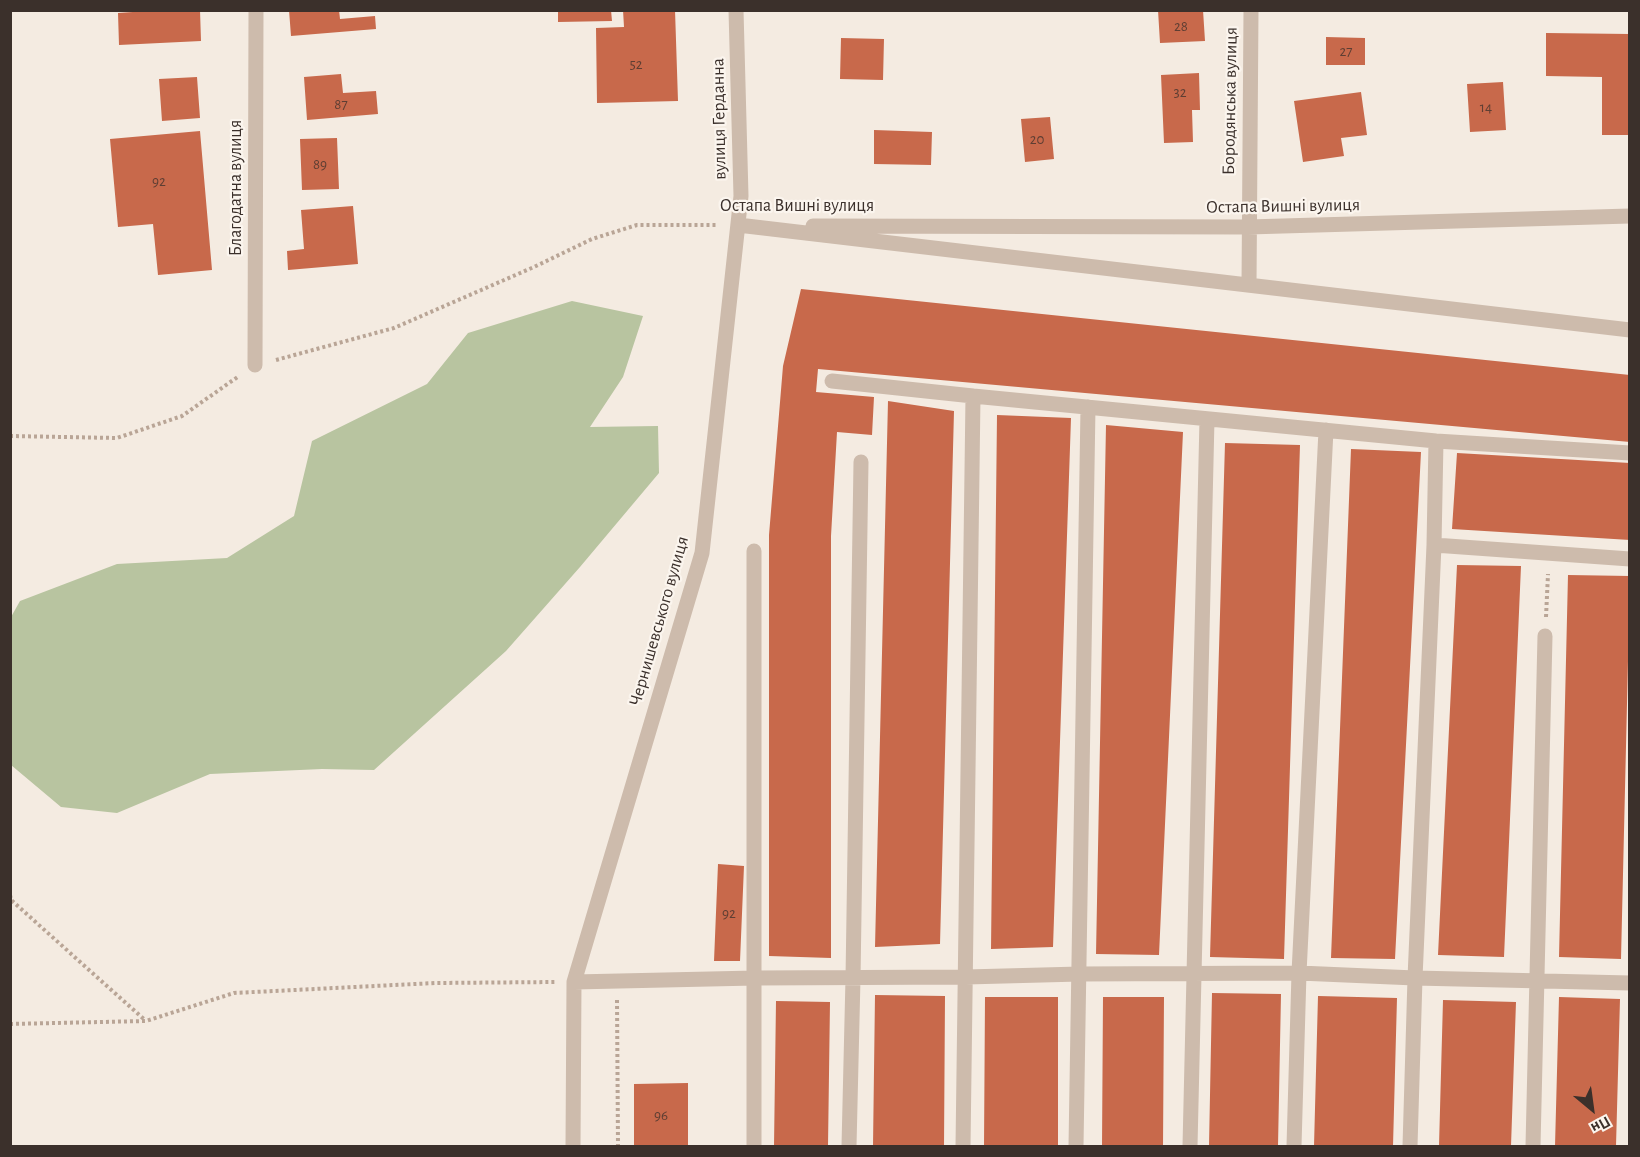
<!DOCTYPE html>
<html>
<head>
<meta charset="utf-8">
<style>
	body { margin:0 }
	#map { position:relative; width:1640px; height:1157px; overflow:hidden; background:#f4ebe1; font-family:"Alegreya Sans",sans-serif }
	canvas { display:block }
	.frame { position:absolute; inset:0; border:12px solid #3b302b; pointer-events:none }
	.north { position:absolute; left:1562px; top:1079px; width:60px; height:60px; -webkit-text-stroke:4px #fbf5ee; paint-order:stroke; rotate:151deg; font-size:16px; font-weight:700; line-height:24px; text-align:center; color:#3b302b }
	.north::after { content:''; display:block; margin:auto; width:21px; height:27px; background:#3b302b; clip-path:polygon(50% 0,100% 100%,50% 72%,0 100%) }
</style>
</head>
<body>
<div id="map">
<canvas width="1640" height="1157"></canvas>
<div class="frame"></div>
<div class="north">Пн</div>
</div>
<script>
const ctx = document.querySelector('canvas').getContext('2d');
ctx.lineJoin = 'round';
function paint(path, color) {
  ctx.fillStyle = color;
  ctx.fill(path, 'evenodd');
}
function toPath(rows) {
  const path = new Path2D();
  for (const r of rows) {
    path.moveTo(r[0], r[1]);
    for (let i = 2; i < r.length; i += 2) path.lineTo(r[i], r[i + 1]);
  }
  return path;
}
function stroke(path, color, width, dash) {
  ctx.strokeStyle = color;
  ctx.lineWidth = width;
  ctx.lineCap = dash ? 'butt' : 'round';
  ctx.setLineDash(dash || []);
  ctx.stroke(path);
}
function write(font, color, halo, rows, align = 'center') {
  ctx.font = font + ' "Alegreya Sans",sans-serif';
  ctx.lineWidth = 4.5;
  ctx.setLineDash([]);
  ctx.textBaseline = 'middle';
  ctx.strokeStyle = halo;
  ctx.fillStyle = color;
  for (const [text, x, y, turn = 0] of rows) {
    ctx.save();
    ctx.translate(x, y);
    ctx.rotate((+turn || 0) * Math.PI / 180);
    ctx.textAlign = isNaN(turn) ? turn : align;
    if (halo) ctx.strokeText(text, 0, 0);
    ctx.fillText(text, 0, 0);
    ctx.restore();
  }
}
paint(toPath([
	[572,301,643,316,623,377,590,427,658,426,659,473,580,567,506,651,374,770,322,769,210,774,117,813,61,807,11,765,11,617,20,601,117,564,227,558,294,516,312,441,427,384,468,333]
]), '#b8c4a0');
paint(toPath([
	[162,10,200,10,201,41,119,45,118,13],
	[289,10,339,10,340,19,375,16,376,29,291,36],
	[558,10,611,10,612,21,558,22],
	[623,10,675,10,678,101,597,103,596,28,624,27],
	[1158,10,1203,10,1205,41,1160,43],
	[1546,33,1630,34,1630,135,1602,135,1602,77,1546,76],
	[1326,37,1365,38,1365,65,1326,65],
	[841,38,884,39,883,80,840,79],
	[1199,73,1200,110,1192,110,1193,142,1164,143,1161,75],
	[341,74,343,93,376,91,378,114,307,120,304,77],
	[197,77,200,118,162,121,159,79],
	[1503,82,1506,130,1470,132,1467,84],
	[1361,92,1367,135,1341,138,1344,156,1303,162,1294,101],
	[1050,117,1054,159,1025,162,1021,119],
	[874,130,932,132,931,165,874,164],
	[200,131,212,270,158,275,153,224,118,227,110,139],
	[337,138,339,189,302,190,300,139],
	[353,206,358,264,288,270,287,251,304,249,301,210],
	[801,289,1630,375,1630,442,818,369,816,392,874,397,872,435,837,432,831,536,831,958,769,956,769,535,783,366],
	[888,401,954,411,940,944,875,947],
	[997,415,1071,418,1053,947,991,949],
	[1106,425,1183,432,1159,955,1096,954],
	[1225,443,1300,445,1284,959,1210,957],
	[1351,449,1421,452,1395,959,1331,958],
	[1457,453,1630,463,1630,540,1452,529],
	[1457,565,1521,566,1504,957,1438,955],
	[1568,575,1630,576,1621,959,1559,957],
	[718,864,744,866,740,961,714,961],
	[1212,993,1281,994,1278,1146,1209,1146],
	[875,995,945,996,944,1146,873,1146],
	[1318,996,1397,998,1393,1146,1314,1146],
	[985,997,1058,997,1058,1146,984,1146],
	[1103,997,1164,997,1163,1146,1102,1146],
	[1559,997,1620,999,1616,1146,1555,1146],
	[1443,1000,1516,1002,1511,1146,1439,1146],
	[776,1001,830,1002,828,1146,774,1146],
	[688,1083,688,1146,634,1146,634,1084]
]), '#c8694b');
stroke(toPath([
	[276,360,394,328,534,267,592,239,637,225,717,225],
	[10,436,117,438,182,416,239,376],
	[1546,617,1548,574],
	[10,895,11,900,145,1020],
	[617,1000,618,1146],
	[10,1024,146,1021,234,993,435,983,555,982]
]), '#b9a596', 4, [3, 3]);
stroke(toPath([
	[738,225,1630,330],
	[813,226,1248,227,1630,216],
	[1249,285,1251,10],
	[255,365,256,10],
	[832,381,973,396,963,1146],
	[973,396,1436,441,1630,453],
	[1436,441,1434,545,1630,559],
	[754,551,754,1146],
	[574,982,755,978,966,977,1080,974,1299,973,1415,978,1630,983],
	[573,1146,574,982,702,553,741,196,736,10],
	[849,1146,853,978,861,462],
	[1076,1146,1088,407],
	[1190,1146,1207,419],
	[1294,1146,1299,973,1326,430],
	[1410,1146,1415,978,1434,545],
	[1533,1146,1545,636]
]), '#cdbbac', 15);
write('15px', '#5e3e33', null, [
	["28",1181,26],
	["27",1346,51],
	["52",636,64],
	["32",1180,92],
	["87",341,104],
	["14",1486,107],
	["20",1037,139],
	["89",320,164],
	["92",159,181],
	["92",729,913],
	["96",661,1115]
]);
write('18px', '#3b302b', '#fbf5ee', [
	["Бородянська вулиця",1230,101,-89],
	["вулиця Герданна",719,119,-91],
	["Благодатна вулиця",236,188,-90],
	["Остапа Вишні вулиця",797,206],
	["Остапа Вишні вулиця",1283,206,-1],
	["Чернишевського вулиця",659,621,-74]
]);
</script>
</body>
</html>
